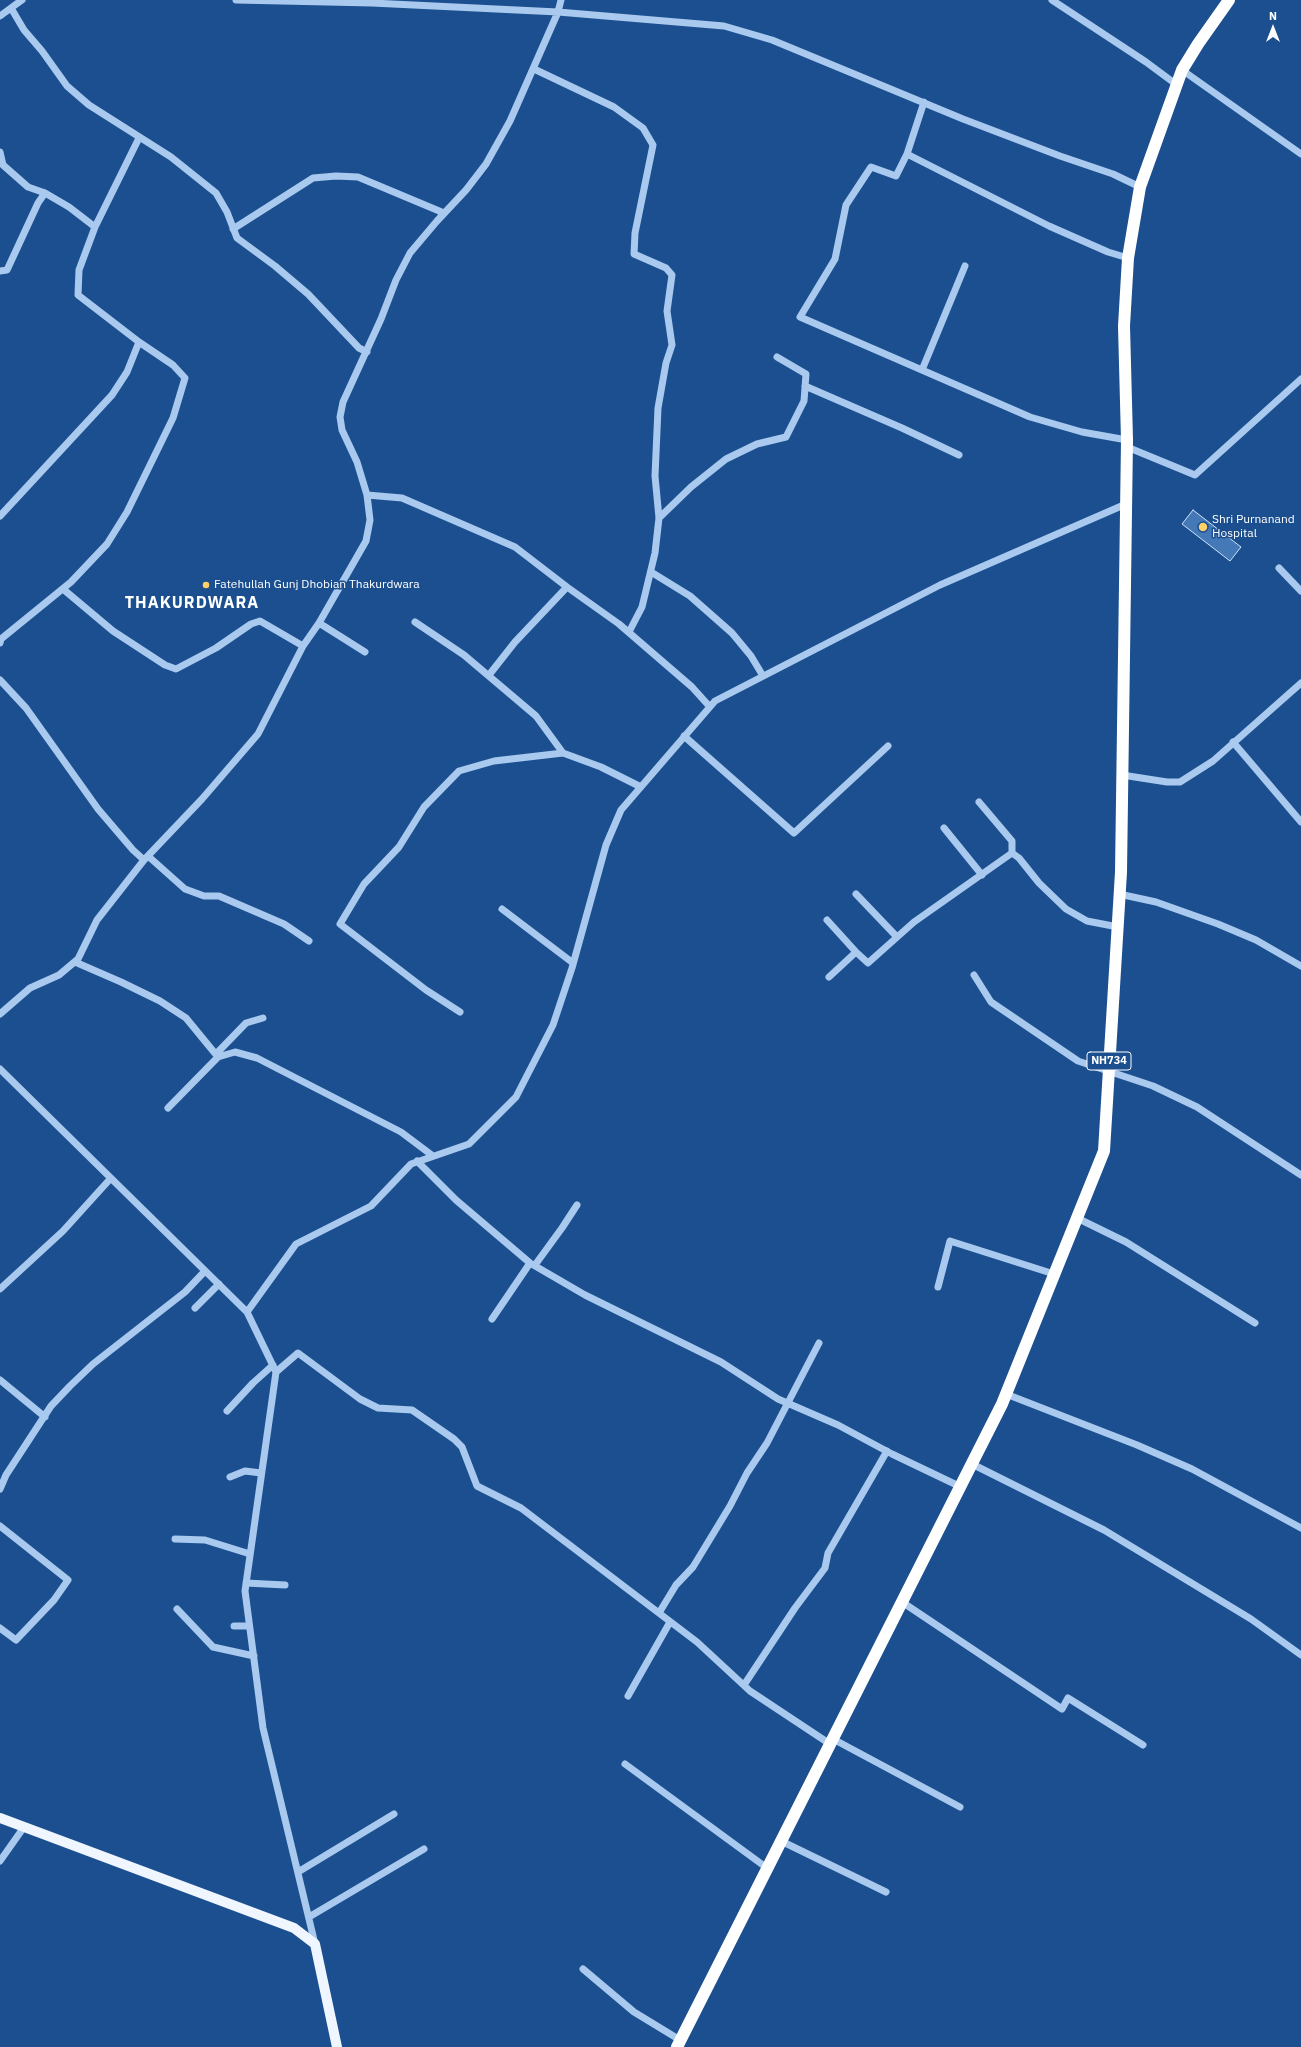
<!DOCTYPE html>
<html>
<head>
<meta charset="utf-8">
<style>
	body { margin:0 }
	#map { position:relative; width:1301px; height:2047px; overflow:hidden; background:#1b4f8f; font-family:"IBM Plex Sans",sans-serif }
	canvas { display:block }
	.north { position:absolute; left:1253px; top:8px; width:40px; height:40px; -webkit-text-stroke:3px #1b4f8f; paint-order:stroke; rotate:0deg; font-size:11px; font-weight:700; line-height:16px; text-align:center; color:#fff }
	.north::after { content:''; display:block; margin:auto; width:14px; height:18px; background:#fff; clip-path:polygon(50% 0,100% 100%,50% 72%,0 100%) }
</style>
</head>
<body>
<div id="map">
<canvas width="1301" height="2047"></canvas>
<div class="north">N</div>
</div>
<script>
const ctx = document.querySelector('canvas').getContext('2d');
ctx.lineJoin = 'round';
function paint(path, color) {
  ctx.fillStyle = color;
  ctx.fill(path, 'evenodd');
}
function toPath(rows) {
  const path = new Path2D();
  for (const r of rows) {
    path.moveTo(r[0], r[1]);
    for (let i = 2; i < r.length; i += 2) path.lineTo(r[i], r[i + 1]);
  }
  return path;
}
function stroke(path, color, width, dash) {
  ctx.strokeStyle = color;
  ctx.lineWidth = width;
  ctx.lineCap = dash ? 'butt' : 'round';
  ctx.setLineDash(dash || []);
  ctx.stroke(path);
}
function write(font, color, halo, rows, align = 'center') {
  ctx.font = font + ' "IBM Plex Sans",sans-serif';
  ctx.lineWidth = 3;
  ctx.setLineDash([]);
  ctx.textBaseline = 'middle';
  ctx.strokeStyle = halo;
  ctx.fillStyle = color;
  for (const [text, x, y, turn = 0] of rows) {
    ctx.save();
    ctx.translate(x, y);
    ctx.rotate((+turn || 0) * Math.PI / 180);
    ctx.textAlign = isNaN(turn) ? turn : align;
    if (halo) ctx.strokeText(text, 0, 0);
    ctx.fillText(text, 0, 0);
    ctx.restore();
  }
}
const building = toPath([
	[1193,510,1241,547,1230,561,1182,524,1193,510]
]);
paint(building, '#4478b7');
stroke(building, '#cfe3fa', 1);
stroke(toPath([
	[236,0,372,3,558,12,724,26,772,40,963,119,1060,156,1113,174,1140,187],
	[1052,0,1146,62,1177,85],
	[11,8,24,30,42,51,67,86,89,105,171,157,216,193,227,212,237,238,275,266,308,294,359,348,367,352],
	[0,16,22,0],
	[534,69,614,107,643,128,653,145,635,233,634,254,666,268,672,275,667,311,672,345,666,363,658,408,655,476,659,518,655,553,642,607,629,632],
	[1182,70,1301,154],
	[924,102,907,154,896,176,871,167,846,205,835,259,800,317,1030,417,1082,432,1127,440],
	[0,152,3,165,28,187,45,193,69,207,95,227],
	[907,154,1049,226,1108,252,1128,258],
	[233,229,313,178,336,176,358,177,444,213],
	[0,271,7,270,38,203,45,193],
	[922,370,965,266],
	[805,386,902,428,959,455],
	[1127,447,1195,475,1301,379],
	[367,495,402,498,515,547,567,587,619,624,692,687,710,707],
	[0,516,112,395,127,372,139,342,78,295,79,270,95,227,139,138],
	[659,518,691,487,726,459,757,444,786,437,804,401,806,374,777,357],
	[1279,568,1301,591],
	[651,572,690,596,732,633,751,656,763,676],
	[63,589,113,631,165,665,176,669,216,648,251,624,260,621,303,646,319,623,365,652],
	[415,622,464,655,536,716,563,753],
	[319,623,366,541,370,520,367,495,357,462,342,430,340,417,343,402,381,319,396,280,410,253,437,221,466,190,486,164,510,121,558,12,561,0],
	[0,643,1,639,71,582,107,544,127,512,173,418,185,378,173,365,139,342],
	[489,675,515,642,567,587],
	[0,680,26,708,98,809,133,850,144,860,97,920,78,959,59,975,30,988,0,1014],
	[684,736,794,833,888,746],
	[1233,742,1301,822],
	[1122,775,1167,782,1180,782,1213,761,1301,683],
	[979,802,1012,841,1012,853],
	[944,828,982,875],
	[148,856,185,889,204,896,219,896,284,924,309,941],
	[144,860,202,799,258,734,303,646],
	[856,894,897,937],
	[1119,894,1156,902,1218,924,1256,940,1301,966],
	[502,909,573,963],
	[827,920,856,952],
	[75,962,121,982,160,1001,186,1018,218,1057],
	[974,975,991,1002,1078,1061,1153,1086,1197,1107,1301,1175],
	[829,977,856,952,868,963,914,922,1012,853,1019,858,1039,883,1066,909,1087,921,1118,927],
	[460,1012,426,990,340,924,364,884,399,847,424,807,459,771,494,761,563,753,601,767,641,787],
	[216,1054,246,1023,263,1018],
	[0,1069,247,1312,276,1372,245,1591,263,1728,315,1944],
	[168,1108,218,1057,235,1052,257,1058,401,1132,433,1156],
	[417,1161,456,1200,530,1263,585,1295,721,1362,778,1399,838,1425,892,1454,961,1487],
	[1077,1218,1126,1242,1255,1323],
	[535,1265,562,1228,577,1205],
	[938,1287,950,1241,1054,1274],
	[0,1289,63,1231,111,1178],
	[195,1308,219,1284],
	[247,1312,296,1244,371,1206,411,1164,469,1144,516,1097,553,1025,572,968,606,845,621,810,715,701,940,585,1126,504],
	[492,1319,530,1263],
	[276,1372,298,1353,360,1399,378,1408,412,1410,454,1439,462,1447,477,1486,521,1508,697,1642,750,1691,830,1744],
	[0,1380,45,1417],
	[1006,1394,1137,1445,1192,1469,1301,1528],
	[227,1411,253,1383,273,1365],
	[972,1464,1104,1530,1251,1619,1301,1655],
	[230,1477,245,1471,261,1473],
	[0,1489,6,1475,51,1406,70,1386,93,1364,185,1292,205,1271],
	[0,1526,68,1580,54,1600,16,1640,0,1628],
	[175,1539,205,1540,250,1554],
	[246,1583,285,1585],
	[902,1602,1062,1709,1068,1698,1143,1745],
	[177,1609,213,1647,254,1656],
	[659,1613,676,1585,693,1567,730,1506,747,1473,767,1443,819,1343],
	[234,1626,249,1626],
	[744,1685,795,1608,825,1568,828,1553,887,1451],
	[628,1696,670,1622],
	[833,1739,960,1807],
	[625,1764,767,1868],
	[781,1841,886,1892],
	[0,1861,24,1827],
	[298,1872,394,1814],
	[309,1917,424,1849],
	[583,1969,634,2012,680,2040]
]), '#a9c9ee', 7);
stroke(toPath([
	[0,1818,294,1928,315,1944,337,2047]
]), '#f0f6ff', 10);
stroke(toPath([
	[677,2047,1002,1404,1104,1151,1121,872,1127,440,1124,326,1128,258,1140,187,1182,70,1198,44,1229,0]
]), '#fff', 12);
for (const [x, y, r, color] of [
	[1203,527,5,"#ffd166"],
	[206,585,4,"#ffd166"]
]) {
  const dot = new Path2D();
  dot.arc(x, y, r, 0, 2 * Math.PI);
  ctx.fillStyle = color;
  ctx.fill(dot);
  stroke(dot, '#1b4f8f', 1.5);
}
for (const [x, y, w] of [
	[1109,1061,44]
]) {
  const box = new Path2D();
  box.roundRect(x - w / 2, y - 9, w, 18, 3);
  ctx.fillStyle = '#1b4f8f';
  ctx.fill(box);
  stroke(box, '#fff', 1);
}
write('bold 11px', '#fff', null, [
	["NH734",1109,1061]
]);
write('12px', '#fff', '#1b4f8f', [
	["Shri Purnanand",1212,520],
	["Hospital",1212,534],
	["Fatehullah Gunj Dhobian Thakurdwara",214,585]
], 'left');
ctx.letterSpacing = '1px';
write('bold 16px', '#fff', '#1b4f8f', [
	["THAKURDWARA",192,603]
]);
ctx.letterSpacing = '0px';
</script>
</body>
</html>
